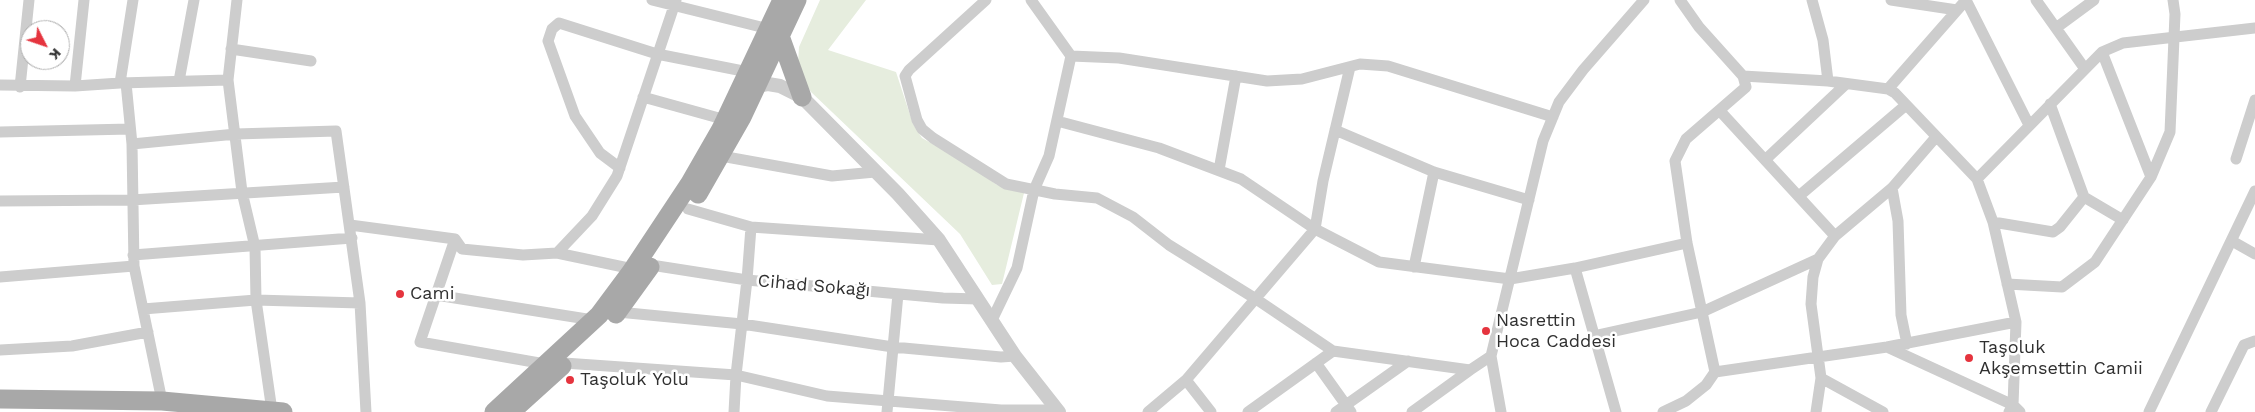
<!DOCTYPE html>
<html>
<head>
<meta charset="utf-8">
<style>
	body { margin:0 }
	#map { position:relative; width:2255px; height:412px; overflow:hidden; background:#fff; font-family:"Work Sans",sans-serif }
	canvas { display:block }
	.north { position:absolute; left:20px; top:20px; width:50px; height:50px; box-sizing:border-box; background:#fff; border:1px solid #acacac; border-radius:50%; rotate:131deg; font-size:14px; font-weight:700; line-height:20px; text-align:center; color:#303030 }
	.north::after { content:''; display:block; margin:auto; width:18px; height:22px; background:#e5343e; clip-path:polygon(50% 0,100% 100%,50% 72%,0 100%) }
</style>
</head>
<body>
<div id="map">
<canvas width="2255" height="412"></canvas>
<div class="north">K</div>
</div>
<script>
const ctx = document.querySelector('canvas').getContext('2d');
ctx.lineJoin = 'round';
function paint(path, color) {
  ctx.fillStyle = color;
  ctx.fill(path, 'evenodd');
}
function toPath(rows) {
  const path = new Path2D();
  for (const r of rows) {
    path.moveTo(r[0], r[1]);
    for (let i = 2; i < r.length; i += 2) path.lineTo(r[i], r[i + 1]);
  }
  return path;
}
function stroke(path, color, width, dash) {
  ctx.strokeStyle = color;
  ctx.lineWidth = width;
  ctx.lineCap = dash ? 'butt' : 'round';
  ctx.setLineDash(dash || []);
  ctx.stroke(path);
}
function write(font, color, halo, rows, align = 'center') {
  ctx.font = font + ' "Work Sans",sans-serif';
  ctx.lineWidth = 5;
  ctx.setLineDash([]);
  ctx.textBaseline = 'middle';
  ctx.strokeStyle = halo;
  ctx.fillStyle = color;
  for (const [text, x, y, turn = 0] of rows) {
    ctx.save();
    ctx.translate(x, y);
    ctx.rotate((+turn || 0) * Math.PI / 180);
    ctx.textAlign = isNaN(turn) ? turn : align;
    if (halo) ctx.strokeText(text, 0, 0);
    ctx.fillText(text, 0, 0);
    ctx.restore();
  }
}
paint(toPath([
	[820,0,866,0,828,50,896,72,913,124,922,138,963,161,997,185,1024,193,1002,284,992,285,960,234,811,92,803,80,798,63,799,47]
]), '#e6edde');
stroke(toPath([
	[237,0,228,80,242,192,255,247,256,300,272,411],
	[652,0,769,29],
	[986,0,909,70,905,76,917,120,922,129,933,138,1006,184,1055,194,1097,198,1133,217,1169,245,1256,299,1333,351,1470,370,1491,356],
	[1680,0,1699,27,1743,76,1746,87,1686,139,1675,161,1687,243,1715,372],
	[1812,0,1823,40,1828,81],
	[1891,0,1957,10],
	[1966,0,2029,125],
	[2036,0,2085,69],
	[2056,28,2094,0],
	[231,49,311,61],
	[2102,52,2151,177],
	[1071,56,1119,58,1267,81,1302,79,1360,64,1388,66,1553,117],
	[1743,76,1828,81,1888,89,1895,93,1977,179,1993,222,2016,322,2013,405,2009,412],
	[179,81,194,0],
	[120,83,133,0],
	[126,83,132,144,134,266,162,401],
	[0,85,75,86,120,83,228,80],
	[75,86,84,0],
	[20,87,29,0],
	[1888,89,1966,0],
	[643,97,726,120],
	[2050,104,2084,197,2123,220],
	[1720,111,1835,236],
	[1057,121,1159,148,1241,179,1315,229,1379,262,1510,279,1575,268,1687,243],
	[1335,130,1434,172,1529,200],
	[0,132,130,129],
	[132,144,236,134,336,131,360,303,366,412],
	[721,156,832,176,875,172],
	[2236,159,2255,100],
	[1765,160,1846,84],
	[620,168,600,153,575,116,548,41,552,29,559,23,657,54,748,72],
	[1219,170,1236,76],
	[1977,179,2102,52,2123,43,2255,28],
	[1892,188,1898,221,1901,315,1907,344],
	[1799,196,1906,105],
	[0,201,131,200,344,187],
	[688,209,751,227,939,240],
	[1993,222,2053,232,2060,227,2084,197],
	[350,225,455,239,420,342,545,364],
	[455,239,462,249,523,255,557,253],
	[2232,241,2255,254],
	[133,255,352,238],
	[651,265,747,280,943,298,978,299],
	[1414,267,1434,172],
	[1575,268,1616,412],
	[633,269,557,253,592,216,617,176,676,0],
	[0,277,134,266],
	[2007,284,2062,287,2095,262,2151,177,2170,132,2175,14,2173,0],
	[436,295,593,320],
	[143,309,256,300,360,303],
	[618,312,742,324,893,347,1001,357,1015,356],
	[992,320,1017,268,1034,190,1049,156,1071,56,1031,0],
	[1593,336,1702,312,1818,259],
	[1887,347,2013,405,2020,412],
	[0,350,72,346,148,332],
	[564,363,736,375,827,396,1001,410,1057,410],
	[1316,363,1351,412],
	[1821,378,1883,412],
	[1186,380,1211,412],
	[734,412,736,375,747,280,751,227],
	[887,412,898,294],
	[1148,412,1186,380,1315,229,1323,181,1350,67],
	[1248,412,1333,351],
	[1336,412,1408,361],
	[1412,412,1470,370],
	[1501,412,1491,356,1543,141,1559,102,1583,70,1644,0],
	[1663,412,1686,401,1706,385,1715,372,1887,347,2016,322],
	[1816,412,1821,378,1811,304,1813,277,1818,259,1835,236,1892,188,1936,137],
	[2149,412,2255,191],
	[2211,412,2244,345,2255,341]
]), '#cdcdcd', 11);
stroke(toPath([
	[756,86,768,84,780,86,802,97,898,194,939,240,1015,356,1059,412]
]), '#cdcdcd', 14);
stroke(toPath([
	[780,36,802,97],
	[698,194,742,117,797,0],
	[616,314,650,267],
	[0,399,162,401,283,412],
	[494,412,599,315,631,272,690,183,721,129,782,0],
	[511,412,562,366]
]), '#a8a8a8', 19);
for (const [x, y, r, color] of [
	[400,294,5,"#e5343e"],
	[1486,331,5,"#e5343e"],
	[1969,358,5,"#e5343e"],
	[570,380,5,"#e5343e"]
]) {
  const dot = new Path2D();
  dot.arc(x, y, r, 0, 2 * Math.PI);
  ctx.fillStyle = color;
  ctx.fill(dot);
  stroke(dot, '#fff', 2);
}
write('18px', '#303030', '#fff', [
	["Cihad Sokağı",814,286,5]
]);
write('18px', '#303030', '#fff', [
	["Cami",410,294],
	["Nasrettin",1496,321],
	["Hoca Caddesi",1496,342],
	["Taşoluk",1979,348],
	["Akşemsettin Camii",1979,369],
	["Taşoluk Yolu",580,380]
], 'left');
</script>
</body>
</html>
